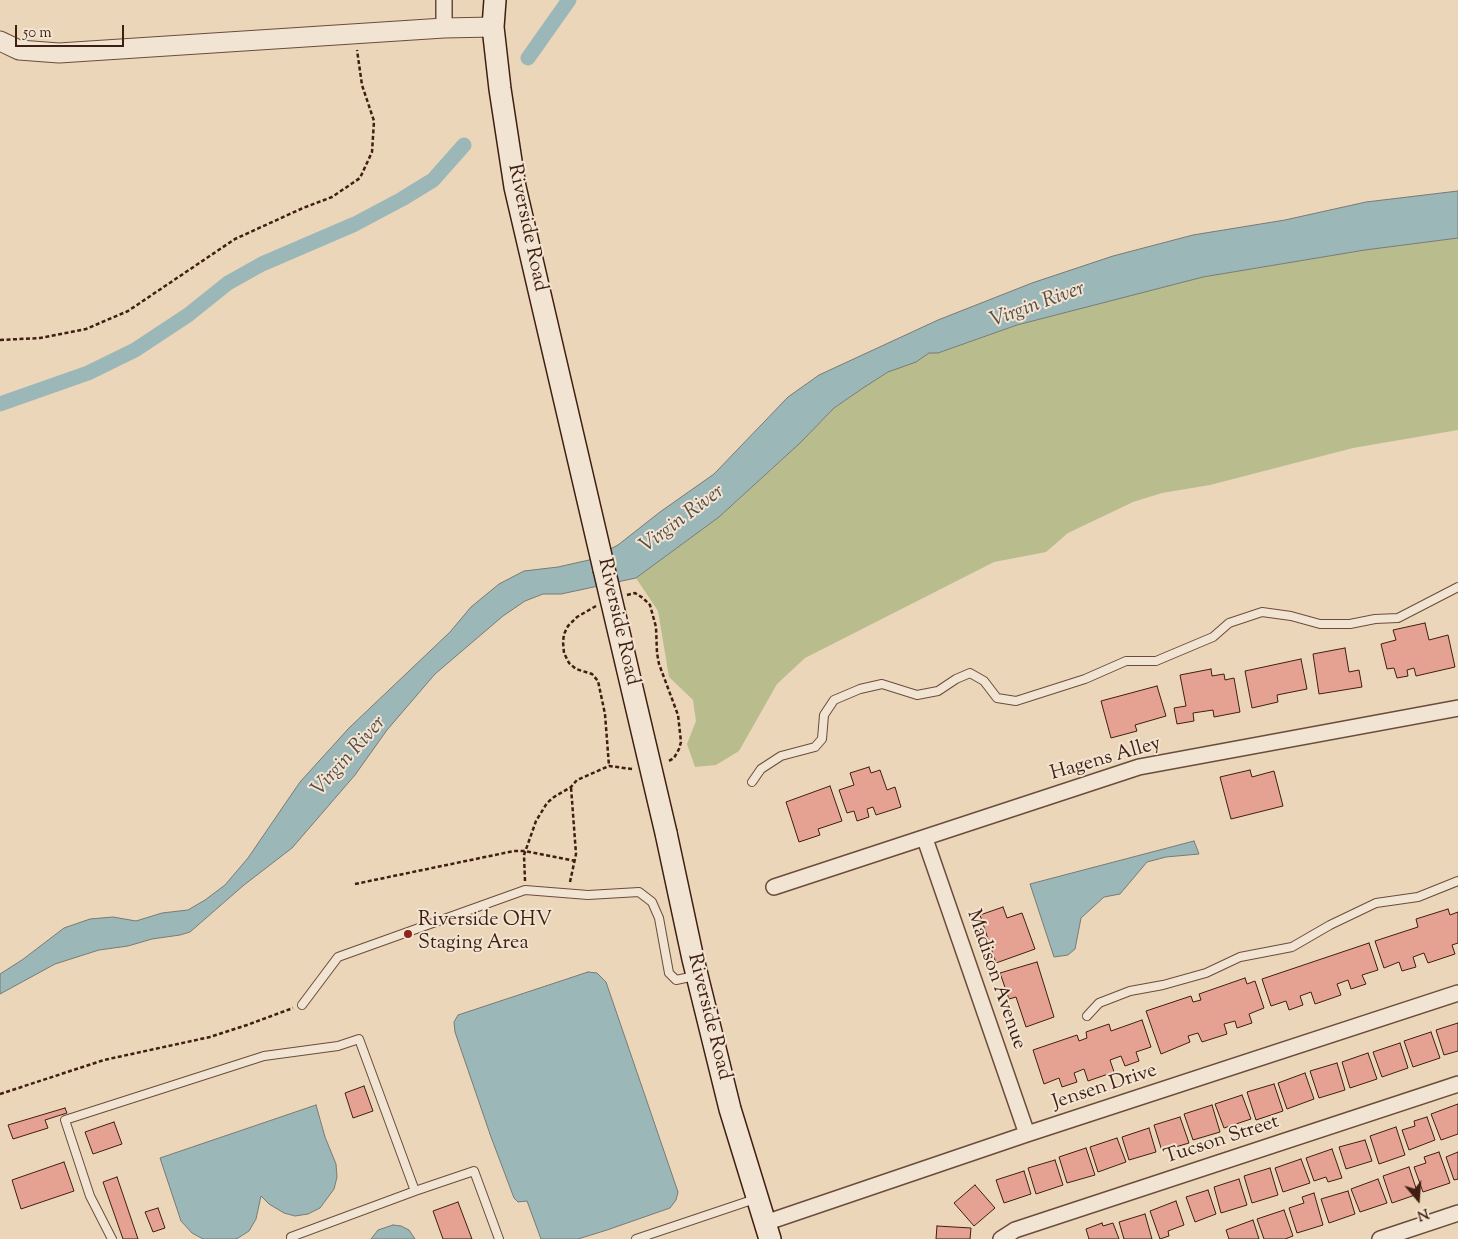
<!DOCTYPE html>
<html>
<head>
<meta charset="utf-8">
<style>
	body { margin:0 }
	#map { position:relative; width:1458px; height:1239px; overflow:hidden; background:#ebd6b9; font-family:"Sorts Mill Goudy",serif }
	canvas { display:block }
	.north { position:absolute; left:1393px; top:1174px; width:50px; height:50px; -webkit-text-stroke:4px #f2e4d2; paint-order:stroke; rotate:162deg; font-size:14px; font-weight:700; line-height:20px; text-align:center; color:#401e11 }
	.north::after { content:''; display:block; margin:auto; width:18px; height:22px; background:#401e11; clip-path:polygon(50% 0,100% 100%,50% 72%,0 100%) }
	.scale { position:absolute; left:15px; top:25px; width:109px; height:22px; box-sizing:border-box; border:2px solid #401e11; border-top:0; padding-left:6px; font-size:15px; line-height:18px; white-space:nowrap; color:#401e11; -webkit-text-stroke:4px #f2e4d2; paint-order:stroke }
</style>
</head>
<body>
<div id="map">
<canvas width="1458" height="1239"></canvas>
<div class="north">N</div>
<div class="scale">50 m</div>
</div>
<script>
const ctx = document.querySelector('canvas').getContext('2d');
ctx.lineJoin = 'round';
function paint(path, color) {
  ctx.fillStyle = color;
  ctx.fill(path, 'evenodd');
}
function toPath(rows) {
  const path = new Path2D();
  for (const r of rows) {
    path.moveTo(r[0], r[1]);
    for (let i = 2; i < r.length; i += 2) path.lineTo(r[i], r[i + 1]);
  }
  return path;
}
function stroke(path, color, width, dash) {
  ctx.strokeStyle = color;
  ctx.lineWidth = width;
  ctx.lineCap = dash ? 'butt' : 'round';
  ctx.setLineDash(dash || []);
  ctx.stroke(path);
}
function write(font, color, halo, rows, align = 'center') {
  ctx.font = font + ' "Sorts Mill Goudy",serif';
  ctx.lineWidth = 4;
  ctx.setLineDash([]);
  ctx.textBaseline = 'middle';
  ctx.strokeStyle = halo;
  ctx.fillStyle = color;
  for (const [text, x, y, turn = 0] of rows) {
    ctx.save();
    ctx.translate(x, y);
    ctx.rotate((+turn || 0) * Math.PI / 180);
    ctx.textAlign = isNaN(turn) ? turn : align;
    if (halo) ctx.strokeText(text, 0, 0);
    ctx.fillText(text, 0, 0);
    ctx.restore();
  }
}
paint(toPath([
	[1458,238,1458,430,1353,448,1210,485,1162,493,1133,502,1068,533,1046,552,994,562,805,658,777,684,739,751,716,765,695,767,687,744,696,721,693,700,669,677,658,611,636,578,719,517,800,443,834,408,863,388,888,372,916,362,929,353,939,353,1017,325,1116,299,1203,277,1365,250]
]), '#b9bd8e');
const water = toPath([
	[1458,191,1458,238,1365,250,1203,277,1017,325,938,353,929,353,916,362,888,372,863,388,834,408,800,443,719,517,636,578,561,594,543,594,525,601,503,616,435,674,387,730,355,775,292,848,244,885,190,932,180,935,152,939,128,946,99,950,55,964,0,994,0,974,22,960,64,928,90,919,113,917,136,921,162,913,188,910,205,900,225,885,248,858,300,782,349,728,450,632,471,607,499,584,524,571,558,567,589,560,618,545,660,512,714,474,788,397,819,375,938,320,1032,283,1113,256,1193,235,1285,220,1366,202,1458,191],
	[1194,841,1199,854,1166,857,1147,862,1120,894,1104,897,1081,918,1075,949,1068,955,1054,957,1030,884,1194,841],
	[588,972,597,973,606,982,678,1192,676,1200,670,1208,607,1230,578,1239,541,1239,527,1201,518,1202,514,1198,491,1137,455,1032,454,1022,458,1015,588,972],
	[316,1105,325,1137,336,1164,337,1177,334,1189,320,1208,308,1214,295,1216,284,1213,269,1204,261,1196,256,1219,249,1231,238,1238,235,1239,203,1239,192,1233,181,1221,160,1158,316,1105],
	[393,1225,401,1226,409,1230,415,1239,371,1239,378,1230,393,1225]
]);
paint(water, '#9bb7b8');
stroke(water, '#777a75', 1);
stroke(toPath([
	[528,58,569,0],
	[0,404,88,373,135,350,188,315,228,283,262,264,355,224,402,199,433,180,464,145]
]), '#9bb7b8', 15);
const building = toPath([
	[1425,623,1429,640,1448,635,1455,667,1416,676,1414,668,1407,670,1408,676,1397,678,1394,668,1387,669,1381,644,1396,640,1393,630,1425,623],
	[1345,648,1349,672,1359,670,1362,687,1319,694,1313,654,1345,648],
	[1301,659,1307,689,1277,695,1278,702,1252,708,1245,671,1301,659],
	[1211,669,1212,676,1224,674,1225,680,1234,678,1240,712,1214,717,1213,710,1193,713,1194,721,1177,724,1174,708,1186,706,1180,675,1211,669],
	[1157,686,1166,716,1135,725,1137,731,1111,738,1101,701,1157,686],
	[869,767,871,773,880,770,887,790,895,787,901,807,876,815,873,807,867,809,869,817,857,821,854,811,847,813,839,790,854,785,850,773,869,767],
	[1250,770,1252,777,1274,771,1283,806,1231,819,1220,777,1250,770],
	[830,786,842,821,818,829,820,835,799,842,786,802,830,786],
	[1003,907,1007,918,1022,913,1035,949,996,963,980,915,1003,907],
	[1448,909,1450,915,1458,912,1458,943,1452,945,1455,954,1428,963,1424,953,1413,957,1416,967,1402,971,1399,962,1384,968,1375,941,1418,927,1416,919,1448,909],
	[1369,943,1378,970,1362,975,1366,984,1351,989,1348,980,1337,984,1341,995,1315,1004,1311,992,1300,996,1303,1005,1289,1010,1286,1001,1271,1006,1262,979,1369,943],
	[1037,962,1054,1017,1026,1027,1016,997,1009,999,1000,973,1037,962],
	[1245,978,1247,984,1255,981,1264,1008,1249,1014,1252,1023,1237,1028,1235,1021,1224,1024,1227,1034,1202,1042,1198,1033,1188,1036,1190,1042,1161,1054,1146,1011,1191,996,1193,1002,1201,1000,1199,994,1245,978],
	[1142,1020,1151,1047,1136,1052,1139,1061,1125,1066,1121,1056,1110,1060,1114,1072,1088,1081,1084,1069,1074,1073,1077,1082,1062,1087,1059,1078,1044,1084,1033,1050,1077,1035,1079,1041,1087,1038,1086,1032,1109,1024,1111,1031,1142,1020],
	[1458,1023,1458,1051,1444,1055,1436,1030,1458,1023],
	[1431,1032,1440,1058,1413,1067,1404,1041,1431,1032],
	[1400,1043,1408,1068,1382,1077,1373,1052,1400,1043],
	[1368,1053,1377,1079,1350,1088,1342,1062,1368,1053],
	[1337,1063,1345,1090,1319,1098,1310,1071,1337,1063],
	[1305,1073,1314,1099,1287,1109,1278,1083,1305,1073],
	[1274,1084,1283,1111,1256,1120,1247,1092,1274,1084],
	[364,1086,373,1111,353,1118,345,1093,364,1086],
	[1242,1095,1251,1119,1224,1128,1215,1104,1242,1095],
	[1458,1104,1458,1134,1441,1140,1431,1114,1458,1104],
	[1212,1105,1220,1132,1193,1140,1184,1114,1212,1105],
	[65,1108,67,1113,45,1120,48,1128,13,1139,8,1125,65,1108],
	[1180,1117,1189,1143,1162,1151,1154,1125,1180,1117],
	[1427,1117,1435,1140,1409,1150,1402,1130,1415,1126,1414,1121,1427,1117],
	[114,1122,122,1144,93,1154,85,1132,114,1122],
	[1396,1127,1405,1155,1379,1164,1370,1136,1396,1127],
	[1149,1128,1156,1152,1129,1160,1122,1137,1149,1128],
	[1117,1138,1126,1162,1098,1172,1090,1147,1117,1138],
	[1365,1140,1372,1161,1346,1169,1339,1147,1365,1140],
	[1086,1148,1095,1175,1067,1183,1059,1157,1086,1148],
	[1332,1149,1342,1178,1328,1182,1326,1177,1314,1181,1306,1158,1332,1149],
	[1439,1152,1450,1183,1423,1192,1414,1167,1426,1163,1424,1157,1439,1152],
	[1458,1152,1458,1179,1454,1180,1446,1157,1458,1152],
	[1301,1159,1310,1183,1283,1192,1275,1168,1301,1159],
	[1055,1160,1063,1185,1036,1194,1028,1168,1055,1160],
	[64,1162,74,1191,21,1209,12,1180,64,1162],
	[1409,1167,1418,1194,1392,1203,1383,1176,1409,1167],
	[1270,1168,1278,1195,1252,1203,1244,1176,1270,1168],
	[1024,1171,1031,1194,1004,1203,996,1180,1024,1171],
	[117,1177,138,1239,123,1239,103,1182,117,1177],
	[1239,1179,1247,1205,1221,1213,1214,1187,1239,1179],
	[1378,1179,1387,1203,1360,1212,1351,1189,1378,1179],
	[975,1185,995,1208,974,1226,954,1203,975,1185],
	[1208,1190,1216,1214,1195,1222,1186,1197,1208,1190],
	[1348,1191,1355,1214,1329,1223,1321,1199,1348,1191],
	[1314,1193,1323,1225,1297,1233,1289,1208,1304,1203,1302,1197,1314,1193],
	[1176,1201,1184,1225,1168,1231,1169,1236,1160,1239,1150,1211,1176,1201],
	[458,1202,472,1239,443,1239,433,1211,458,1202],
	[158,1208,165,1228,153,1232,145,1212,158,1208],
	[1284,1210,1293,1236,1285,1239,1264,1239,1257,1219,1284,1210],
	[1145,1214,1152,1239,1124,1239,1119,1222,1145,1214],
	[1253,1220,1259,1239,1229,1239,1226,1230,1253,1220],
	[1102,1223,1103,1226,1113,1223,1119,1239,1089,1239,1086,1229,1102,1223],
	[937,1226,971,1228,970,1239,936,1239,937,1226]
]);
paint(building, '#e5a292');
stroke(building, '#401e11', 1);
const service = toPath([
	[752,782,761,769,781,756,815,747,822,739,824,715,834,700,860,689,882,684,917,695,938,691,956,679,970,673,984,681,997,698,1016,701,1085,679,1126,661,1156,661,1213,637,1229,623,1262,612,1291,616,1320,624,1350,624,1375,619,1398,618,1458,587],
	[302,1005,338,957,525,890,588,895,639,892,652,902,659,918,669,973,676,980,695,976],
	[1087,1016,1099,1003,1130,991,1163,985,1206,973,1240,957,1292,947,1330,925,1376,903,1418,897,1458,881],
	[112,1239,90,1196,65,1120,264,1056,338,1046,359,1039,415,1191],
	[291,1239,291,1237,415,1191,474,1171,499,1239],
	[636,1239,755,1199]
]);
const minor = toPath([
	[444,28,444,0],
	[925,839,1027,1134],
	[774,887,1139,767,1458,708],
	[765,1223,1027,1134,1458,993],
	[1001,1239,1015,1230,1458,1084],
	[1380,1239,1458,1213]
]);
const tertiary = toPath([
	[0,41,19,50,59,53,444,28,493,27]
]);
const secondary = toPath([
	[495,0,493,27,500,89,515,187,604,569],
	[666,833,693,959,730,1109,770,1239]
]);
stroke(service, '#6b4c3b', 10);
stroke(minor, '#6b4c3b', 18);
stroke(tertiary, '#6b4c3b', 21);
stroke(secondary, '#401e11', 24);
stroke(toPath([
	[0,340,40,338,86,329,128,311,235,239,303,208,332,197,360,178,372,152,374,121,362,85,357,50],
	[627,595,635,593,643,598,650,605,656,627,657,653,659,664,678,715,681,742,679,749,674,758,667,762],
	[596,606,577,617,568,626,564,634,563,642,564,653,569,663,576,669,592,674,598,681,605,714,609,766],
	[525,881,524,855,536,821,547,803,554,797,571,787,577,780,609,766,632,769],
	[570,882,576,854,571,787],
	[355,884,514,851,525,851,575,861],
	[0,1094,104,1060,210,1037,247,1025,293,1008]
]), '#401e11', 2.5, [4, 2.5]);
stroke(service, '#f2e4d2', 8);
stroke(minor, '#f2e4d2', 15);
stroke(tertiary, '#f2e4d2', 19);
stroke(secondary, '#f2e4d2', 21);
const secondaryBridge = toPath([
	[604,569,666,833]
]);
stroke(secondaryBridge, '#401e11', 24, []);
stroke(secondaryBridge, '#f2e4d2', 21);
for (const [x, y, r, color] of [
	[408,934,5,"#8f2418"]
]) {
  const dot = new Path2D();
  dot.arc(x, y, r, 0, 2 * Math.PI);
  ctx.fillStyle = color;
  ctx.fill(dot);
  stroke(dot, '#f2e4d2', 2);
}
write('20px', '#401e11', '#f2e4d2', [
	["Riverside Road",526,228,78],
	["Riverside Road",617,622,77],
	["Hagens Alley",1106,760,-16],
	["Madison Avenue",995,980,71],
	["Riverside Road",708,1017,76],
	["Jensen Drive",1105,1088,-18],
	["Tucson Street",1222,1141,-18]
]);
write('20px', '#401e11', '#f2e4d2', [
	["Riverside OHV",418,922],
	["Staging Area",418,945]
], 'left');
write('italic 21px', '#5b4c43', '#f2e4d2', [
	["Virgin River",1038,306,-20],
	["Virgin River",683,520,-37],
	["Virgin River",350,757,-48]
]);
</script>
</body>
</html>
